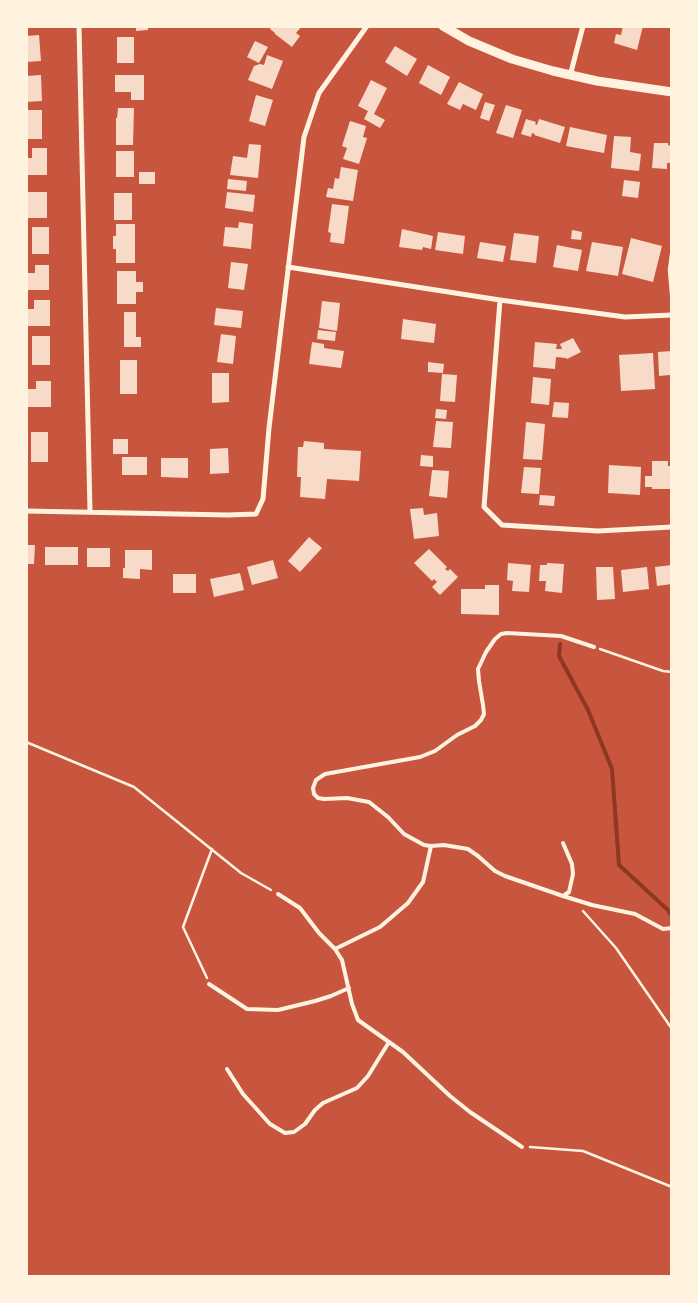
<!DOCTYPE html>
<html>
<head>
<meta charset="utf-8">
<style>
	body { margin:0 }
	#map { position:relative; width:698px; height:1303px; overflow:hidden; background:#c8553d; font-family:Helvetica,sans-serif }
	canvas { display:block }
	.frame { position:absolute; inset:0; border:28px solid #fff3e0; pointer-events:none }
</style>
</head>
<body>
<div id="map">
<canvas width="698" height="1303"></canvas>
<div class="frame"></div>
</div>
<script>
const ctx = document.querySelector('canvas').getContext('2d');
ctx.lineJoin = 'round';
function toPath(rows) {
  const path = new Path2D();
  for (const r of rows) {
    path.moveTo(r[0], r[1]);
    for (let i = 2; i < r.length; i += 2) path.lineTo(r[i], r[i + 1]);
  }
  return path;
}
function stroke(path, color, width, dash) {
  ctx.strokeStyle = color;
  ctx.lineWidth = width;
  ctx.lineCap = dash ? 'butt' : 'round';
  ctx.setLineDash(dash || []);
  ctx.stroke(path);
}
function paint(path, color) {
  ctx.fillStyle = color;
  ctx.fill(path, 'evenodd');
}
stroke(toPath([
	[560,644,559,656,588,710,612,769,619,865,668,910,672,917]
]), '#8f3625', 4);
paint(toPath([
	[136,26,148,26,148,30,136,31],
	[272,26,302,26,296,33,300,36,292,47,275,34,275,33,270,29],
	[623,26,643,26,637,50,614,43,616,34,621,35],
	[39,35,41,61,26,62,26,36],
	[117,37,134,37,134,63,117,63],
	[255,41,268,47,259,63,247,57],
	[395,46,417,59,407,76,385,62],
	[267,55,283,61,272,89,248,80,254,66,260,64,264,65],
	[428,65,450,77,441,95,419,83],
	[41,75,42,101,26,102,26,76],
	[115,75,144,75,144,100,131,100,131,92,115,92],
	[371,80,387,88,374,114,385,120,380,128,364,119,368,111,358,106],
	[459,82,483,94,476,110,463,104,460,110,447,104],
	[256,95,273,100,265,126,249,121],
	[485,102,495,105,489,121,480,118],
	[506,105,522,110,513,138,496,133],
	[118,108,134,108,133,145,116,145,116,118,117,118],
	[26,110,42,110,42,139,26,139],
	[526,119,536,122,535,124,537,125,539,119,565,127,560,143,534,135,535,134,532,133,531,137,521,134],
	[350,121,366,126,363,137,367,138,359,164,343,159,347,148,342,146],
	[570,127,607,135,604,153,566,146],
	[614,136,631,137,630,152,641,154,639,171,611,168],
	[654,143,668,143,668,145,672,146,672,163,667,163,667,169,652,168],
	[249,144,261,145,258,178,230,175,233,156,247,158],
	[32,148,47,148,47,175,26,175,26,158,32,158],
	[116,151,134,151,134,177,116,177],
	[341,167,358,170,353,201,326,197,328,188,333,189,335,178,339,179],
	[139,172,155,172,155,184,139,184],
	[228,179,247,181,246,191,227,189],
	[624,180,640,182,638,198,622,196],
	[26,192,47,192,47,218,26,218],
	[227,192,255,195,253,212,225,208],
	[114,193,132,193,132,220,114,220],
	[332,204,349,206,344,244,330,242,331,233,328,232],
	[239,222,253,224,251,249,223,246,225,227,238,228],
	[116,224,135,224,135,263,116,263,116,249,113,249,113,236,116,236],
	[32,227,49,227,49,254,32,254],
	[402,229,433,236,431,249,423,247,422,250,399,247],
	[572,230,582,232,581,240,571,239],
	[438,232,465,236,463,254,435,250],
	[514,233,539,236,536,263,510,260],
	[631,238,662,246,653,282,622,274],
	[480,242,506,246,503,262,477,258],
	[592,242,623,247,618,276,586,271],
	[557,245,582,250,578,271,553,267],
	[231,262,248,264,244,290,228,288],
	[35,265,49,265,49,290,26,290,26,273,35,273],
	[117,271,136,271,136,282,143,282,143,292,136,292,136,304,117,304],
	[34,300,50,300,50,326,26,326,26,309,34,309],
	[322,301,340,303,337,331,319,328],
	[216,308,243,311,241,328,214,325],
	[124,312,136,312,136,337,141,337,141,347,124,347],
	[403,319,436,324,434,343,401,339],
	[318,330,336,332,335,341,317,339],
	[221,334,236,336,233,364,217,362],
	[32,336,50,336,50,365,32,365],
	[573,338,581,352,567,359,566,358,556,357,555,369,533,367,535,342,557,344,556,349,562,349,560,344],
	[312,342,324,344,324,348,344,351,341,368,309,364],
	[672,351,672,368,670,368,670,375,659,376,658,352],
	[653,353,655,389,621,391,619,355],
	[120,360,137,360,137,394,120,394],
	[428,362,444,364,443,373,428,372],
	[212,373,229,373,229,402,212,403],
	[442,374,457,375,455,402,440,401],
	[533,377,551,379,549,405,531,403],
	[36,381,51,381,51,407,26,407,26,389,36,389],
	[554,402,569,403,568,418,552,417],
	[436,409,447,410,446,419,435,418],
	[436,421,453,422,451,448,433,447],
	[526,422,545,424,542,460,523,459],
	[31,432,48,432,48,462,31,462],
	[113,439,128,439,128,454,113,454],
	[304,441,324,443,324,449,361,451,359,481,327,479,325,499,300,497,301,477,297,477,298,447,303,447],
	[228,448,229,473,210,474,210,449],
	[421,455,433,456,433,467,420,466],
	[122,457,147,457,147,475,122,475],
	[161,458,188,458,188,478,161,477],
	[652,461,668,461,668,466,672,466,672,489,652,489,652,487,645,487,645,476,652,476],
	[609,465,641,467,640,495,608,493],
	[524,467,541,468,539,494,521,493],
	[432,470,449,471,447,498,429,496],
	[540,495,555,496,554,506,539,505],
	[423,508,424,515,437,513,439,536,414,539,410,509],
	[309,537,322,548,300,572,288,561],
	[26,545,35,545,34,564,26,564],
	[45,547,78,547,78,565,45,565],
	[87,548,110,548,110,567,87,567],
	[429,549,447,567,445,569,448,571,450,569,458,577,440,595,432,587,437,582,434,579,432,581,414,563],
	[125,550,152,550,152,570,140,569,140,579,123,578,123,568,125,568],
	[273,560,278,578,252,585,247,567],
	[508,563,531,565,529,592,512,591,513,581,507,580],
	[547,563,564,564,562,593,545,591,546,581,539,581,540,565,547,565],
	[672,565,672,584,657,586,655,567],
	[596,567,613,567,615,599,597,600],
	[647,567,649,589,623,592,621,570],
	[240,573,244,590,214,597,210,579],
	[173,574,196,574,196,593,173,593],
	[485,585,499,585,499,615,461,614,461,589,485,589]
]), '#f7dbc8');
stroke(toPath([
	[672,306,669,270,672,247],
	[600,649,663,671,672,672],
	[26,742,134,787,241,873,271,890],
	[583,911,616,948,672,1029],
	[207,978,183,927,212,849],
	[530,1147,583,1151,672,1187]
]), '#fff3e0', 2.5);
stroke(toPath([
	[594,647,561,636,507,633,501,634,495,639,486,652,478,669,479,681,483,705,484,714,481,720,475,726,457,735,435,751,420,757,325,774,316,780,313,788,314,794,318,798,324,799,347,798,369,802,388,817,404,834,424,845,431,846,444,845,468,849,478,856,495,871,505,876,563,896,592,905,635,914,663,929,672,928],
	[278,894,300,908,319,933,335,949,342,960,352,1004,358,1020,403,1052,450,1096,470,1112,522,1147],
	[563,896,569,892,573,874,572,864,563,843],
	[335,949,380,927,408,903,423,882,431,846],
	[209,984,247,1009,278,1010,315,1001,331,996,349,988],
	[227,1069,243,1094,270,1124,285,1133,294,1132,305,1124,315,1110,323,1103,357,1088,368,1076,389,1042]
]), '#fff3e0', 4);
stroke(toPath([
	[79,26,90,511],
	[570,76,583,26],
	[288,267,500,300,625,317,672,315],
	[500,300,484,507,502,525,598,531,672,527],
	[26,511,228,515,256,514,263,499,269,428,304,137,319,93,367,26]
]), '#fff3e0', 5);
stroke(toPath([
	[443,26,469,41,512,59,553,71,597,81,672,92]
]), '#fff3e0', 9);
</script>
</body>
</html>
